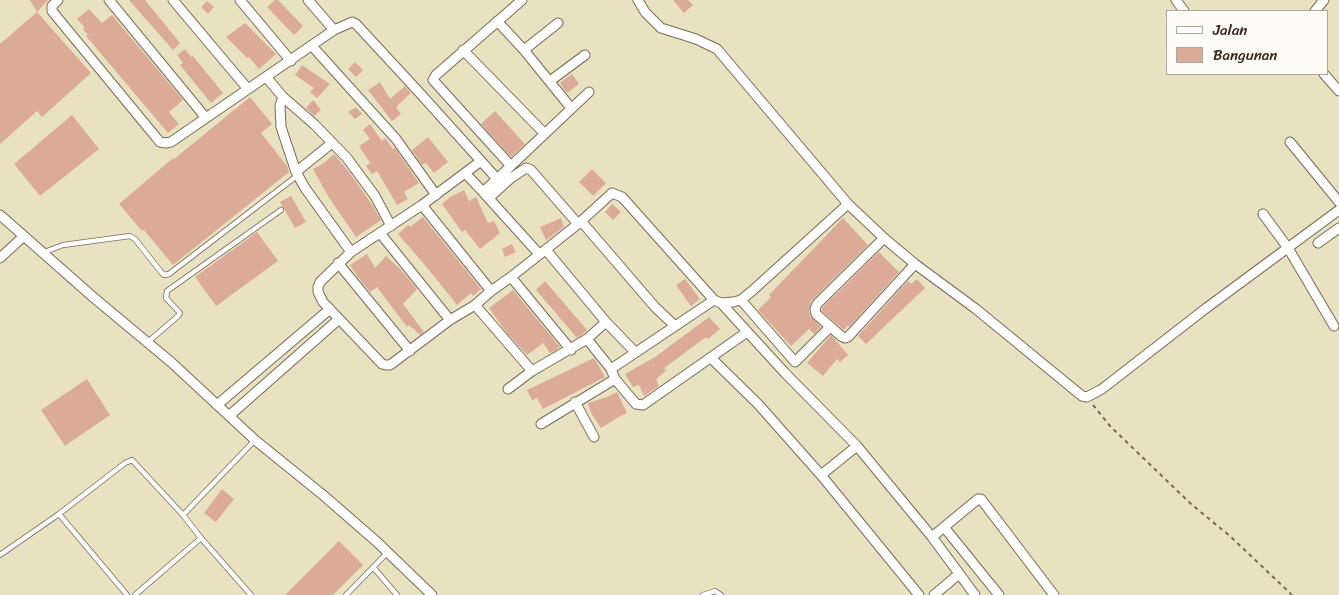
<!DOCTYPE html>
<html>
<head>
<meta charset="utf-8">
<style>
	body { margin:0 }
	#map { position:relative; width:1339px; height:595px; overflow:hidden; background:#e9e2c0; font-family:Sriracha,sans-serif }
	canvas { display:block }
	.legend { position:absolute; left:1166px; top:10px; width:162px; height:65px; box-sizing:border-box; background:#fdfcf7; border:1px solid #afa8a0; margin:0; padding:6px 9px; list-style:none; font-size:15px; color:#3b2a1e }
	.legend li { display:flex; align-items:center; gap:10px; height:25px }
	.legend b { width:25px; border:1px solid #afa8a0 }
</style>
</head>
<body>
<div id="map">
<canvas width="1339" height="595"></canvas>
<ul class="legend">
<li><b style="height:6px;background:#fff"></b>Jalan</li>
<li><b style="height:14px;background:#dbab97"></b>Bangunan</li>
</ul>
</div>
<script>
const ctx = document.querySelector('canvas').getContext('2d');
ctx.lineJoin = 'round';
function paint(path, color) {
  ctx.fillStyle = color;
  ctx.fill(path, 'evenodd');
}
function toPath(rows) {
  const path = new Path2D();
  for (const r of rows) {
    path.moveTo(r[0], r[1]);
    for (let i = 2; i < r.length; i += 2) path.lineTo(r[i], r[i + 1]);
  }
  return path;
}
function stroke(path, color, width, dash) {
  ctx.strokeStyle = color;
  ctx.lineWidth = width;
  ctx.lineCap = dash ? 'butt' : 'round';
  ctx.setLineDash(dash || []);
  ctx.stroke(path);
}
paint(toPath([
	[30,0,48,0,37,12],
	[129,0,145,0,180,43,173,50],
	[275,0,278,0,303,26,294,35,267,7],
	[673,0,688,0,693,5,684,13],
	[207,1,214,7,208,14,201,7],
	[89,9,102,23,112,15,183,100,169,112,179,124,168,133,86,36,88,35,83,29,85,28,77,19],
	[37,12,91,73,42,117,37,111,0,144,0,44],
	[245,23,276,54,259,69,249,57,247,58,226,37],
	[185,49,191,57,192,55,223,93,211,103,180,65,183,63,177,55],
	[355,62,363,70,356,77,348,69],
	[302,65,330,84,317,98,310,92,314,88,295,75],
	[572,74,579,84,567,93,560,83],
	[380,82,390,99,405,86,411,93,396,107,401,114,392,121,368,90],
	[250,97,272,124,261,133,287,166,289,172,173,265,144,230,142,231,119,204,173,158,174,159],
	[313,100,321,110,314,116,306,108],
	[356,107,362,114,355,119,348,112],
	[495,111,525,144,511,157,481,124],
	[72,115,99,149,40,196,14,164],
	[370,124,382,141,385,138,393,149,395,148,419,183,404,192,408,199,397,205,377,171,372,174,366,166,370,163,359,146,370,139,363,130],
	[428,137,448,162,434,173,426,163,422,165,412,150],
	[334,154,350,173,373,206,381,220,356,237,328,196,313,169,324,163],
	[592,169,606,183,593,196,579,182],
	[464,190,469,201,476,197,488,223,494,221,500,233,480,249,465,230,462,232,442,204,450,197],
	[291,196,306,222,295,228,280,202],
	[612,204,621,212,613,220,605,212],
	[423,217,481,289,473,296,471,293,457,305,430,271,398,234,408,225,410,227],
	[561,218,564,227,546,240,540,227],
	[843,218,868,245,811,301,809,310,810,316,821,327,814,334,809,329,791,346,758,310,771,297,769,295],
	[257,232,278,261,216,306,195,277],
	[512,244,516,252,505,257,502,249],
	[879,252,899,272,849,327,848,325,844,330,822,311,822,308],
	[367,254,375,268,386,256,401,270,417,289,403,304,424,332,420,335,409,325,407,327,377,287,370,292,357,276,350,265],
	[685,279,700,299,691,306,676,285],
	[917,279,925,288,866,344,858,336,908,281,911,284],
	[545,281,587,330,583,334,577,338,536,290],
	[513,290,560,347,556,350,550,353,543,343,527,355,507,333,489,308],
	[709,317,720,329,708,339,706,337,664,368,666,371,656,379,659,386,644,396,639,385,633,387,625,374,655,357],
	[831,335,848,355,840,362,837,359,823,376,807,363],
	[594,358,605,377,543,409,537,398,532,400,527,390],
	[87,379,110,415,65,446,41,410],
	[617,392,627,413,617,418,601,428,591,413,588,403,607,397],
	[222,489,234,499,216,522,204,513],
	[339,541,363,565,333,595,285,595]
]), '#dbab97');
const lane = toPath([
	[42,253,63,245,130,236,135,239,161,272,164,275,169,274,298,175],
	[148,342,178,316,180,313,166,298,167,291,281,210],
	[59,514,127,595],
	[183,515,255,440],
	[0,555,59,514,125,463,132,460,183,515,201,538,251,595],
	[373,567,397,595],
	[135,595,201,538],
	[346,595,388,552],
	[703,595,715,591,721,595]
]);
const street = toPath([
	[58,0,52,6,52,11,155,136,160,142,166,143,171,142,334,30,352,22,356,24,418,91,481,161,422,205,351,252,320,282,318,287,318,292,323,302,382,364,386,365,390,365,450,320,475,305,491,291,511,277,578,224,612,193,622,197,714,300,721,303,733,302,741,300,752,291,848,204],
	[109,0,206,118],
	[173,0,247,88],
	[240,0,291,61],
	[308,0,334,30],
	[638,0,645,12,661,28,696,39,717,49,848,204,884,238,915,264,976,309,1082,396,1087,397,1102,389,1205,309,1339,210],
	[1176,0,1184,11],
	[1315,11,1324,0],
	[497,21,524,50,571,108],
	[312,46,396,139,436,195],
	[463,50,544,133],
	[524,50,558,23],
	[1324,74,1339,91],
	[267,78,283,97,315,125,347,158,375,196,391,226],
	[550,81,585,55],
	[283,97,280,106,281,127,296,172,305,188,351,252],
	[1290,142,1339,202],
	[481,161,497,179,483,192,539,254],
	[511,166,433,80,436,75,522,0],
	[296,172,332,143],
	[465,173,483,192],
	[503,185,497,179,589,92],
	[489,198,511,178,526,168,531,170,578,224],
	[422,205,491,291],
	[1263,214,1288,248,1334,326],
	[0,215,93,297,171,362,255,440,323,495,377,542,432,595],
	[581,221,655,307,674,325],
	[380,233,450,320],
	[884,238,817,304,815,309,816,314,841,336,845,338,848,337,915,264],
	[1318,243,1339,228],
	[546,250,606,322,635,352],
	[0,258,24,236],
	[338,263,410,351],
	[511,277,571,350],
	[741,300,795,362,830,327],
	[721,303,785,373,857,446,932,537,975,595],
	[475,305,532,371],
	[587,339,606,322],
	[711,358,758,404,821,475,919,595],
	[611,369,714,300],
	[508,389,532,371,587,339,611,369,615,379,636,404,643,405,747,332],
	[575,402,594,437],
	[217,405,330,309],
	[229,416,339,319],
	[541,424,615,379],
	[821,475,857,446],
	[944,527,999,595],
	[932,537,978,499,981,499,1054,595],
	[934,595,959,574]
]);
stroke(lane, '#786a57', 6);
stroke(street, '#786a57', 11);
stroke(toPath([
	[1093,405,1110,426,1190,503,1231,537,1292,595]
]), '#786a57', 2, [4, 4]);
stroke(lane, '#fff', 4.5);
stroke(street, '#fff', 9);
</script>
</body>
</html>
